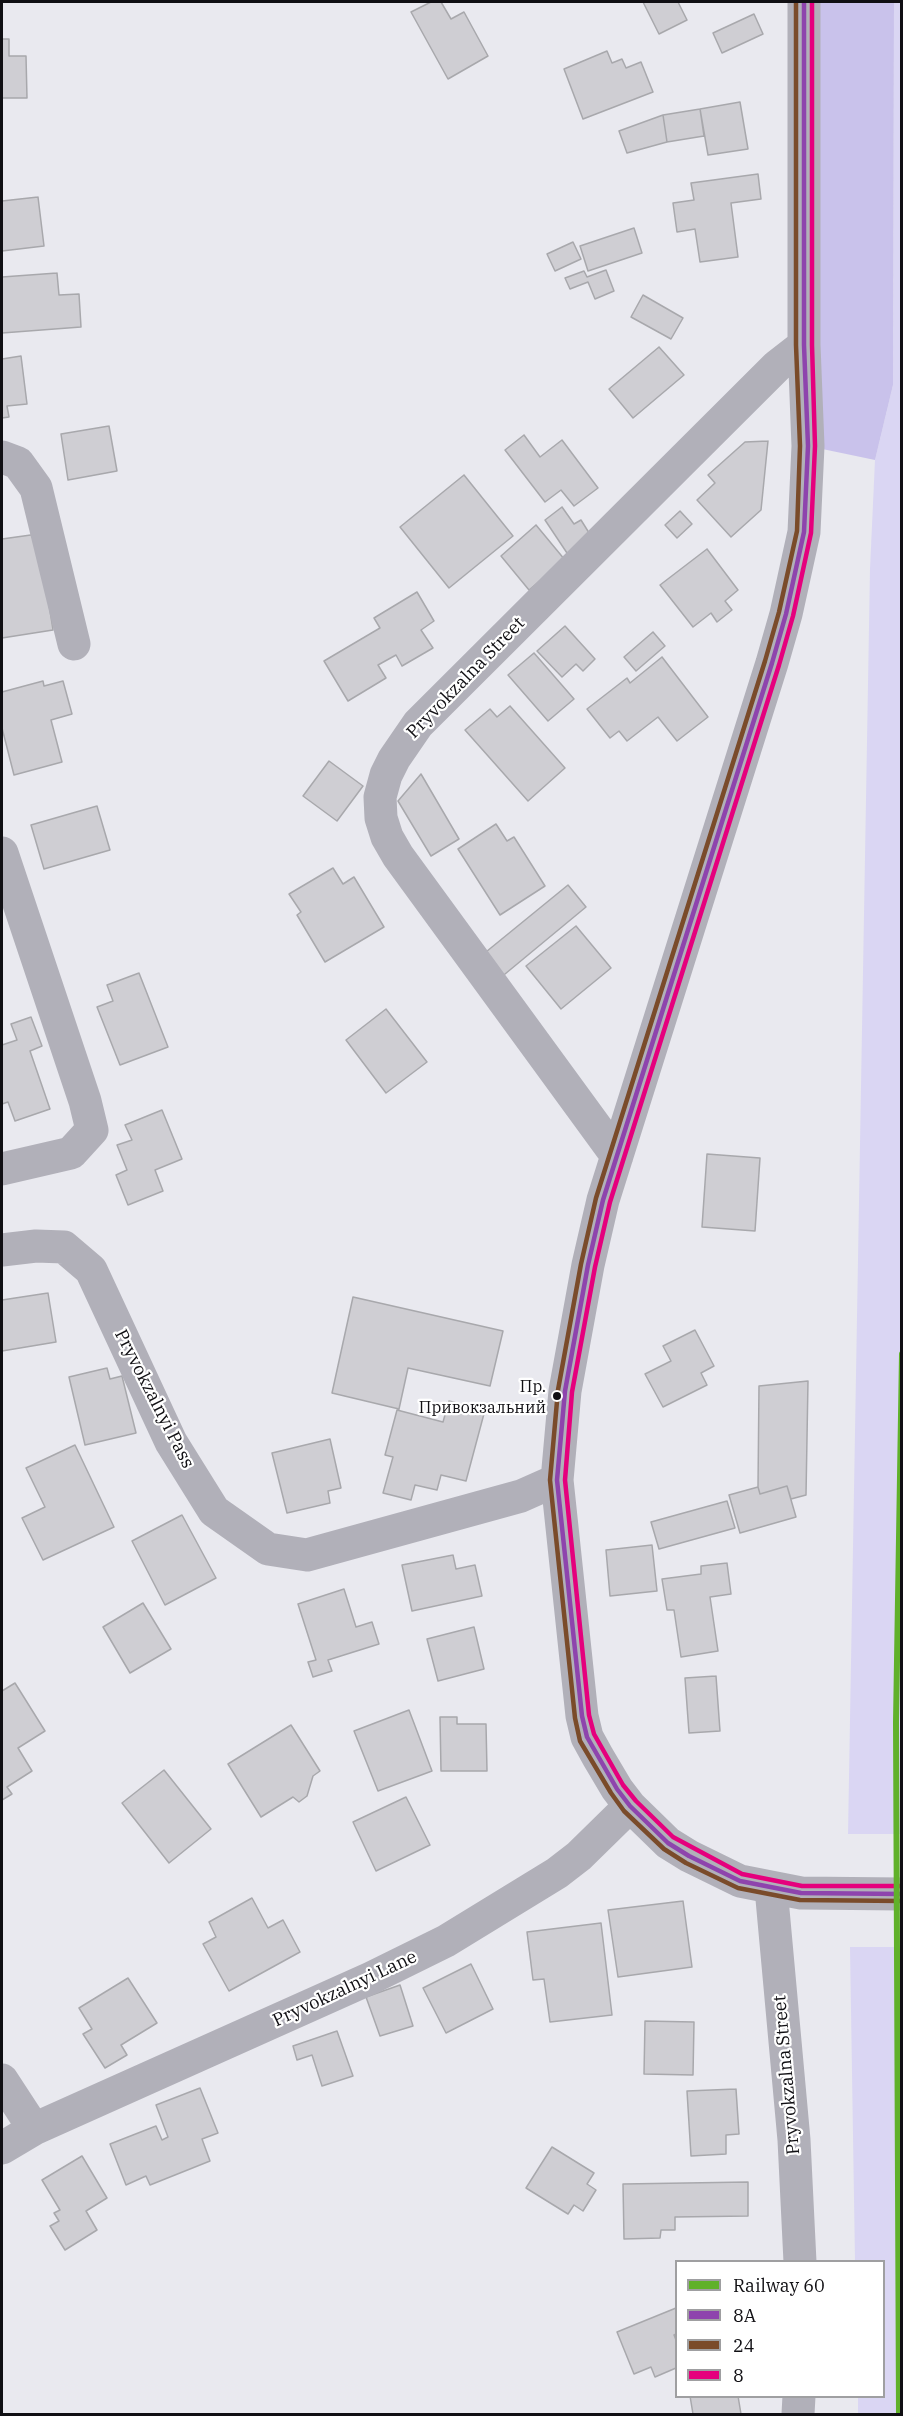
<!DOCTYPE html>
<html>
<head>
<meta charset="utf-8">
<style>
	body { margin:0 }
	#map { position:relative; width:903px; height:2416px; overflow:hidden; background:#e9e9ef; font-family:"IBM Plex Serif",serif }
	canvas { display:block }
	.frame { position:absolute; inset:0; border:3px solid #100f13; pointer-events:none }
	.legend { position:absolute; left:675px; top:2260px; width:210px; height:138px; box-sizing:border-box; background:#fff; border:2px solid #9f9fa1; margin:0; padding:8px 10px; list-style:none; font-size:18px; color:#100f13 }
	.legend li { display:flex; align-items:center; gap:12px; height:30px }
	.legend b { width:30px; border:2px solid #9f9fa1 }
</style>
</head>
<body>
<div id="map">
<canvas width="903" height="2416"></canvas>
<div class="frame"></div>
<ul class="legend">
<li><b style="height:8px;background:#60b12a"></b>Railway 60</li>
<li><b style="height:8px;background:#8e44ad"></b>8А</li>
<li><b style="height:8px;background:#7a4b2a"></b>24</li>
<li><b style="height:8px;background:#e5007d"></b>8</li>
</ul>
</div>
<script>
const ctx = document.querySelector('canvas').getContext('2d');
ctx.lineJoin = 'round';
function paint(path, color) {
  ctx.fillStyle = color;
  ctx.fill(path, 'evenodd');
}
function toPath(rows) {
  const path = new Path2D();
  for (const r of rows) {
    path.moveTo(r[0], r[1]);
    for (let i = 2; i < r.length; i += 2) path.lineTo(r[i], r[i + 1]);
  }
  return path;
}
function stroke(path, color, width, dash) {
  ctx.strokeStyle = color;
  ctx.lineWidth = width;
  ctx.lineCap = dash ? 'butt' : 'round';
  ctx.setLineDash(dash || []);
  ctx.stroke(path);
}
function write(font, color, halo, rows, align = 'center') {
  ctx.font = font + ' "IBM Plex Serif",serif';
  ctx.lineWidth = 4.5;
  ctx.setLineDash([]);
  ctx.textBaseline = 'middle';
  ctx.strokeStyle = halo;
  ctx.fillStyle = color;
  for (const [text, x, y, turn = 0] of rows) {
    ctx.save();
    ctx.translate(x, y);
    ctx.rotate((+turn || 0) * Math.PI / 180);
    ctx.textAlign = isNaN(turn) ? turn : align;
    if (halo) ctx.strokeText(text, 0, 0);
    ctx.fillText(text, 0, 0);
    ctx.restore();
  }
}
paint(toPath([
	[894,2,901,2,902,1834,848,1834,870,569,875,460,893,385],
	[850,1947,901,1947,901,2414,858,2414,858,2397,884,2396,884,2262,855,2261]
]), '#dad6f3');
paint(toPath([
	[804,2,894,2,893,385,875,460,808,446]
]), '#c9c2eb');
const building = toPath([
	[431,2,441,2,451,19,464,12,488,56,448,79,411,12,431,2],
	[643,2,678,2,687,20,659,34,643,2],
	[754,14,763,34,722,53,713,33,754,14],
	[2,39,9,39,9,56,26,56,27,98,2,98,2,39],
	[607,51,612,63,622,59,626,68,641,62,653,92,583,119,564,69,607,51],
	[740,102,748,149,708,155,700,109,740,102],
	[700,109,704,136,667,142,663,115,700,109],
	[663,115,667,142,627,153,619,131,663,115],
	[758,174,761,199,731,203,738,257,700,262,695,229,677,232,673,203,694,200,691,183,758,174],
	[38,197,44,246,2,251,2,201,38,197],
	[634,228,642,253,588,271,580,246,634,228],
	[573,242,581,259,555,271,547,254,573,242],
	[606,270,614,291,595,299,588,282,570,289,565,278,584,271,587,277,606,270],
	[57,273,59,295,79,294,81,327,2,333,2,277,57,273],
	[643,295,683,318,671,339,631,317,643,295],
	[659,347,684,375,633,418,609,389,659,347],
	[21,356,27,404,7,406,9,417,2,418,2,359,21,356],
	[109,426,117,471,68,480,61,434,109,426],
	[524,435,540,457,562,440,598,488,574,506,561,490,545,502,505,450,524,435],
	[768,441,761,510,731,537,697,500,715,483,708,475,745,442,768,441],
	[464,475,513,536,449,588,400,527,464,475],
	[562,507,574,524,581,520,591,536,569,556,545,520,562,507],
	[680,511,692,524,677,538,665,525,680,511],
	[536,525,565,560,529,590,501,556,536,525],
	[38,534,53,630,2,638,2,539,38,534],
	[707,549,738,590,725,601,732,610,717,622,711,613,693,627,660,585,707,549],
	[417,592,434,621,421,630,433,648,402,666,396,655,378,665,386,678,348,701,324,661,380,628,374,618,417,592],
	[565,626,595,659,583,671,576,664,562,677,537,651,565,626],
	[653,632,665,646,636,671,624,657,653,632],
	[534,653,574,699,548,721,508,675,534,653],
	[662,657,708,717,677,741,658,717,627,741,619,731,610,738,587,709,627,678,630,683,662,657],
	[43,681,44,686,63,681,72,714,51,720,62,762,14,775,2,728,2,692,43,681],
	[510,706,565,768,528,801,465,730,490,709,497,717,510,706],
	[329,761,363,786,337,821,303,796,329,761],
	[421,774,459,839,431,856,398,801,421,774],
	[97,806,110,850,44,869,31,825,97,806],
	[496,824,507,841,514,837,545,886,500,915,458,849,496,824],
	[333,868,343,884,354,877,384,927,325,962,297,915,301,912,289,894,333,868],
	[568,885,586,907,499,979,481,956,568,885],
	[576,926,611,968,561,1009,526,966,576,926],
	[139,973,168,1047,120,1065,97,1007,113,1001,107,985,139,973],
	[386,1009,427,1062,386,1093,346,1040,386,1009],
	[31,1017,42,1046,30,1051,50,1109,15,1121,8,1102,2,1104,2,1045,17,1040,11,1024,31,1017],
	[162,1110,182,1159,155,1170,163,1191,128,1205,116,1175,127,1170,117,1145,132,1140,125,1125,162,1110],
	[707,1154,760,1158,755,1231,702,1227,707,1154],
	[48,1293,56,1342,2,1351,2,1300,48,1293],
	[353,1297,503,1331,490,1386,408,1368,399,1409,332,1393,353,1297],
	[695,1330,714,1366,701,1373,707,1385,663,1407,645,1374,671,1361,663,1346,695,1330],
	[107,1368,110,1379,122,1376,136,1433,85,1445,69,1377,107,1368],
	[808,1381,806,1495,791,1499,787,1486,760,1494,758,1487,759,1386,808,1381],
	[449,1401,485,1410,466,1481,441,1475,437,1490,415,1485,411,1500,383,1493,393,1457,385,1455,397,1410,443,1422,449,1401],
	[330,1439,341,1488,328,1491,330,1503,287,1513,272,1453,330,1439],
	[75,1445,114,1527,43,1560,22,1518,45,1507,26,1468,75,1445],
	[787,1486,796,1517,740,1533,729,1495,758,1487,760,1494,787,1486],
	[727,1501,735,1528,659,1549,651,1522,727,1501],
	[182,1515,216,1578,165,1605,132,1541,182,1515],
	[652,1545,657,1591,610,1596,606,1550,652,1545],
	[453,1555,456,1569,475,1565,482,1596,412,1611,402,1565,453,1555],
	[727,1563,731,1594,710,1597,718,1651,681,1657,674,1610,667,1610,662,1579,701,1574,701,1566,727,1563],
	[344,1589,356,1627,372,1622,379,1644,328,1660,332,1671,313,1677,308,1662,316,1660,298,1604,344,1589],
	[143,1603,171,1649,130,1673,103,1627,143,1603],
	[474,1627,484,1669,438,1681,427,1639,474,1627],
	[716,1676,720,1731,689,1733,685,1678,716,1676],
	[15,1683,45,1731,18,1748,32,1771,7,1787,12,1794,2,1800,2,1691,15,1683],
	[409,1710,432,1771,378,1791,354,1731,409,1710],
	[440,1717,457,1717,457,1724,486,1724,487,1771,441,1771,440,1717],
	[291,1725,320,1771,313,1776,307,1796,299,1802,293,1797,261,1817,228,1764,291,1725],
	[164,1770,211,1829,169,1863,122,1803,164,1770],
	[406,1797,430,1845,376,1871,353,1822,406,1797],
	[252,1898,268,1928,283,1920,300,1952,229,1991,203,1944,216,1937,209,1922,252,1898],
	[683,1901,692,1967,618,1977,608,1910,683,1901],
	[601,1923,612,2015,550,2022,544,1979,533,1980,527,1932,601,1923],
	[471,1964,493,2009,446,2033,423,1988,471,1964],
	[128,1978,157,2023,121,2045,127,2055,105,2068,83,2034,92,2029,79,2008,128,1978],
	[400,1985,413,2026,380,2036,366,1997,400,1985],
	[645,2021,694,2022,693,2075,644,2074,645,2021],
	[337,2031,353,2076,322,2086,312,2055,297,2060,293,2046,337,2031],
	[200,2088,218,2133,202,2139,210,2161,150,2185,146,2176,126,2185,110,2144,156,2126,162,2140,168,2137,156,2105,200,2088],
	[736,2089,739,2134,726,2135,726,2154,691,2156,687,2091,736,2089],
	[552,2147,594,2173,587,2184,596,2190,583,2211,574,2205,568,2214,526,2188,552,2147],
	[82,2156,107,2198,86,2211,97,2230,65,2250,50,2226,59,2221,54,2213,60,2210,42,2180,82,2156],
	[748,2182,748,2216,675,2217,675,2230,661,2230,660,2238,624,2239,623,2184,748,2182],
	[676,2308,676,2334,674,2335,676,2340,676,2368,655,2377,651,2367,634,2374,617,2332,676,2308],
	[690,2396,738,2396,741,2414,693,2414,690,2396]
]);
paint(building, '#cfced3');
stroke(building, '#a8a8ac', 1.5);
stroke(toPath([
	[804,2,804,345,808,446,804,532,786,614,772,663,603,1200,588,1265,565,1391,557,1480,582,1716,587,1737,598,1757,617,1789,630,1806,668,1843,689,1856,740,1881,801,1893,902,1894],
	[2,457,18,463,36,488,74,644],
	[2,853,85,1101,92,1130,71,1153,2,1169],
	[617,1156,398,856,387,837,381,818,380,797,386,775,394,759,418,724,777,366,804,345],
	[2,1250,36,1246,64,1247,91,1270,171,1442,214,1511,268,1549,307,1555,521,1496,557,1480],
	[771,1888,794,2140,800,2262],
	[2,2080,34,2129],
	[2,2148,34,2129,371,1978,446,1941,557,1873,579,1856,630,1806],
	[798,2414,799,2396]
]), '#b1b0b9', 33);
stroke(toPath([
	[804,2,804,345,808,446,804,532,786,614,772,663,603,1200,588,1265,565,1391,557,1480,582,1716,587,1737,617,1789,630,1806,668,1843,689,1856,740,1881,801,1893,902,1894]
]), '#8e44ad', 4.5);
stroke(toPath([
	[796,2,796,345,800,446,797,531,779,612,765,661,596,1198,581,1264,558,1390,550,1480,575,1718,580,1741,611,1793,624,1811,664,1849,686,1863,738,1888,800,1900,902,1901]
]), '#7a4b2a', 4.5);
stroke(toPath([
	[812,2,812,345,815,446,811,533,793,616,779,665,610,1202,595,1267,572,1392,565,1480,589,1715,594,1734,623,1785,636,1801,673,1837,742,1874,802,1886,902,1886]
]), '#e5007d', 4.5);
stroke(toPath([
	[899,2414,896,1722,902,1354]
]), '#60b12a', 6);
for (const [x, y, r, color] of [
	[557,1396,5,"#100f13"]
]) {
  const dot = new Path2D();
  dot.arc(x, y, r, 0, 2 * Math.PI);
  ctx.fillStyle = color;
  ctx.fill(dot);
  stroke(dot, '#fff', 2);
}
write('16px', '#100f13', '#fff', [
	["Пр.",546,1387],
	["Привокзальний",546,1408]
], 'right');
write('18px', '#100f13', '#fff', [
	["Pryvokzalna Street",466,678,-46],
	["Pryvokzalnyi Pass",154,1399,63],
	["Pryvokzalnyi Lane",345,1989,-25],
	["Pryvokzalna Street",787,2075,-95]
]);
</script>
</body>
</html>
